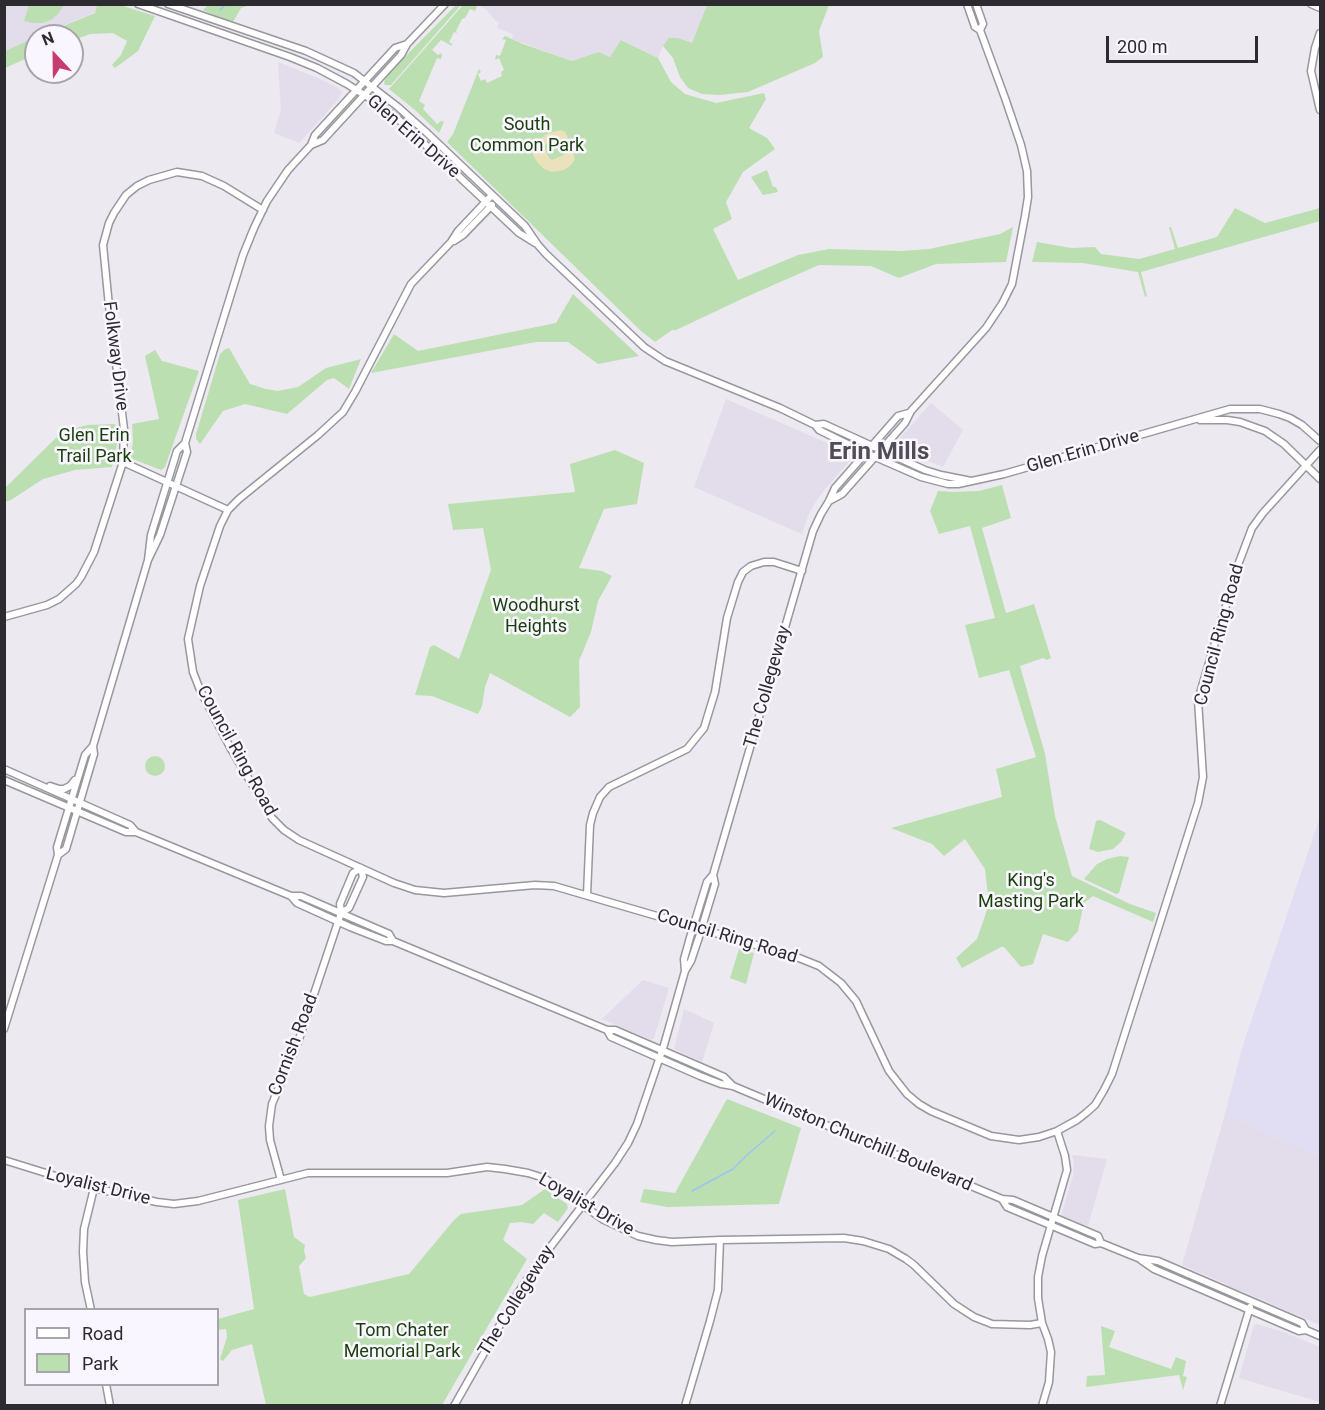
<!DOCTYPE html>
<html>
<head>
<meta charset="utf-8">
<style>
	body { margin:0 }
	#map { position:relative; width:1325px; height:1410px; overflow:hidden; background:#ece9f1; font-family:Roboto,sans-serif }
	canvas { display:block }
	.frame { position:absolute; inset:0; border:6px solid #2d2b2f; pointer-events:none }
	.legend { position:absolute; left:24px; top:1308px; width:195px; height:78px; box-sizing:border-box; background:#f9f6ff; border:2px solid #a7a5ac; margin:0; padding:8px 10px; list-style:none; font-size:18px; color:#2d2b2f }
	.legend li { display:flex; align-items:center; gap:12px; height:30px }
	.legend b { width:30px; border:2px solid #a7a5ac }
	.north { position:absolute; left:24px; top:24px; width:60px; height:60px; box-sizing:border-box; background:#f9f6ff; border:2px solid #a7a5ac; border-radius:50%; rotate:338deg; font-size:16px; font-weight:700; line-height:24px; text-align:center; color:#2d2b2f }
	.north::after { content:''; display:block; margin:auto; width:21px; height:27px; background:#c63b70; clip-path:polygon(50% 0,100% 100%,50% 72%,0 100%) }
	.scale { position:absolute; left:1106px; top:36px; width:152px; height:27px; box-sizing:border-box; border:3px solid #2d2b2f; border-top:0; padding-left:8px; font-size:18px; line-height:21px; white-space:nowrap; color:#2d2b2f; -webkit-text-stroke:4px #f9f6ff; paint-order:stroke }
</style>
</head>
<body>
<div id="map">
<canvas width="1325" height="1410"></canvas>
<div class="frame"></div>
<ul class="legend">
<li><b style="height:8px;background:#fff"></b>Road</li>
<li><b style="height:16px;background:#bcdfb1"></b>Park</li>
</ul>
<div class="north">N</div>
<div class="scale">200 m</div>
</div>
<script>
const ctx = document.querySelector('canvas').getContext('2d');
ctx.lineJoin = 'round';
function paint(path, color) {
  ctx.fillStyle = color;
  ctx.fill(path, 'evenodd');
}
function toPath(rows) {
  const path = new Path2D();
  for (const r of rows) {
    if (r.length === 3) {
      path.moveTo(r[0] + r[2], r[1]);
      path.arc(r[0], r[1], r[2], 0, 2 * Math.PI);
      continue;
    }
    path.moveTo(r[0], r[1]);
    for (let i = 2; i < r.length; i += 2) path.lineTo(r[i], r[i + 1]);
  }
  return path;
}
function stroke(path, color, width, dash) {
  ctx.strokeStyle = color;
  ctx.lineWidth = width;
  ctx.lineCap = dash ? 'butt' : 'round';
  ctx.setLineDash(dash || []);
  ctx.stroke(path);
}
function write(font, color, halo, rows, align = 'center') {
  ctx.font = font + ' Roboto,sans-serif';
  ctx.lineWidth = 5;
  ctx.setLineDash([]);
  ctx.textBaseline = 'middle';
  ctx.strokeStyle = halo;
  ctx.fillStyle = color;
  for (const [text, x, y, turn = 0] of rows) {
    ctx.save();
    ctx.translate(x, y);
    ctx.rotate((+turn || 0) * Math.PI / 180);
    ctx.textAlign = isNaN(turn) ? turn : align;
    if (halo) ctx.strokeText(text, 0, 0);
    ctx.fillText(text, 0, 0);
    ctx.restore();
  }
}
paint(toPath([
	[5,5,97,5,95,12,39,36,36,36,36,37,5,51],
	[477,5,707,5,692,44,678,38,663,46,658,58,622,40,610,57,599,52,572,61,512,39,513,34,497,28,499,22,495,20,487,10],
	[278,62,320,79,335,86,342,92,338,100,299,143,274,133,281,110],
	[726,399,855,455,825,489,815,503,808,516,802,534,694,487],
	[931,403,963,430,943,467,894,448,894,445],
	[643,980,669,988,654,1038,651,1040,602,1019],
	[684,1009,714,1023,702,1062,674,1049],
	[1225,1114,1320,1157,1320,1325,1244,1292,1231,1288,1224,1283,1182,1265],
	[1072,1155,1107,1159,1088,1226,1063,1216,1062,1213,1073,1176,1074,1163],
	[1256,1324,1284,1332,1320,1347,1320,1402,1239,1378,1254,1325]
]), '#e2dceb');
paint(toPath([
	[1320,817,1320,1157,1225,1114,1243,1045]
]), '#e1ddf3');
paint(toPath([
	[209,4,250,4,250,5,241,8,233,22,220,18,203,10],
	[29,5,29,4,64,5,58,14,51,20,42,23,33,23,24,21],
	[97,5,120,5,155,16,138,51,115,68,112,65,121,55,127,41,113,33,90,34,72,41,72,36,39,36,95,13],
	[456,5,461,5,391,85,385,85,384,82,387,75],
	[463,5,474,5,477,7,475,11,470,9,465,18,462,19,456,31,457,33,454,32,449,42,452,44,452,46,441,40,432,50,438,55,441,53,442,55,441,59,437,58,419,101,425,105,423,109,437,124,441,121,444,122,439,133,415,110,389,89],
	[707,5,829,5,819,31,823,57,815,63,748,92,719,95,702,94,688,88,680,77,673,58,663,46,669,38,678,38,692,43],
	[505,36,523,44,572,61,599,52,610,57,621,40,658,58,671,82,685,94,716,103,764,93,766,99,749,128,767,138,775,149,743,172,726,202,732,219,713,229,738,280,798,255,829,249,902,251,929,249,1000,234,1013,227,1006,262,936,264,899,278,871,266,819,265,746,297,676,330,672,330,655,342,641,331,447,142,453,134,479,69,481,72,478,74,481,81,485,79,487,83,502,76,501,72,504,70,499,58,495,60,496,55,500,56,506,40,502,39],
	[36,37,36,54,5,68,5,51],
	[767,170,773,187,776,187,778,192,763,195,751,177],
	[1235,208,1265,223,1320,208,1320,221,1141,272,1147,296,1145,297,1138,272,1083,263,1032,262,1037,242,1071,248,1095,247,1101,254,1139,259,1175,249,1169,227,1171,227,1178,248,1217,237],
	[573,294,639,356,598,364,568,342,536,342,371,373,394,334,418,351,556,323],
	[229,348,250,384,266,389,278,391,298,387,326,368,361,359,349,389,334,378,327,380,287,414,245,404,223,411,200,444,196,439,196,434,220,354,224,350],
	[155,350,162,361,199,371,165,467,161,470,130,458,133,442,132,424,159,419,145,356],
	[115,424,118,439,112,467,75,470,43,479,11,500,5,502,5,488,63,431,88,425],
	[615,450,644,463,637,504,604,509,579,568,602,571,612,576,598,601,591,632,579,661,580,707,570,717,490,673,485,687,482,706,478,714,432,696,415,695,430,647,434,645,459,659,491,570,483,528,453,530,448,504,575,492,570,464],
	[1002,485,1011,518,982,528,1006,613,1034,604,1051,658,1047,660,1043,658,1020,666,1045,754,1055,816,1072,876,1130,904,1156,913,1153,922,1093,896,1084,903,1078,931,1068,942,1043,934,1033,964,1021,967,1004,947,1001,947,962,968,956,958,977,939,989,904,985,869,965,839,944,856,932,844,891,828,1002,797,996,769,1036,757,1009,670,979,678,965,625,995,618,970,526,939,534,930,511,938,491,952,492,979,491],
	[155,766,10],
	[1100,820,1126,833,1121,842,1113,849,1098,852,1089,849,1096,821],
	[1120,856,1129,857,1119,893,1116,894,1084,879,1097,864,1107,859],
	[739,949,754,953,746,984,730,978],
	[727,1099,801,1128,779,1204,667,1207,640,1202,644,1189,675,1193],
	[285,1189,294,1237,305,1245,304,1251,306,1258,299,1266,304,1294,310,1297,409,1274,454,1220,461,1214,522,1205,545,1189,567,1204,568,1208,558,1222,544,1213,533,1224,521,1222,510,1223,503,1240,527,1259,442,1405,266,1405,252,1344,232,1350,223,1361,220,1359,227,1337,226,1329,218,1330,218,1319,254,1309,238,1200],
	[1101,1326,1115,1331,1109,1347,1171,1369,1176,1357,1186,1361,1183,1376,1187,1377,1183,1390,1179,1375,1086,1387,1087,1376,1105,1375]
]), '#bcdfb1');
paint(toPath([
	[560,130,565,132,569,140,570,140,575,159,571,165,564,170,552,172,544,169,537,162,533,155,533,143,535,141,545,136,544,135],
	[555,140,561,142,566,152,564,155,552,160,549,158,544,147,546,144]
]), '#ebe1bc');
stroke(toPath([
	[220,10,226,4],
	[692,1191,733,1169,747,1155,775,1131]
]), '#9bc4f3', 1.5);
const secondary = toPath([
	[138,4,290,57,317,68,347,84,377,103,398,119,519,233,535,243],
	[168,4,306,51,354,73,398,107,426,132,525,226,538,245,546,254,644,347,665,361,780,408,815,425,819,430,866,453,921,477,948,484,958,484,1004,474,1230,409,1260,409,1279,414,1290,418,1302,425,1320,441],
	[976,4,983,24,980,30],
	[1311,4,1320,8],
	[1320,33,1315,48,1311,71,1320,110],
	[311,145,323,140,401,55,407,44,445,4],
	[492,195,458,231,451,242,411,284,355,392,343,412,318,435,239,499,228,510,220,526,200,586,188,639,193,672,200,690,231,749,272,818,284,830,299,840,394,883,415,890,444,893,535,885,554,886,794,956,819,966,841,983,856,1001,889,1071,907,1094,919,1104,931,1111,991,1136,1019,1140,1039,1137,1057,1131,1077,1120,1086,1113,1095,1105,1104,1090,1112,1074,1198,803,1203,777,1198,700,1238,565,1252,528,1263,513,1320,450],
	[454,241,463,235,492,205],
	[1200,420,1227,420,1240,422,1265,431,1284,444,1320,479],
	[815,425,824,424,925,470,941,475,971,481],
	[123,462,228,510],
	[829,501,842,494,905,423,911,411,986,328,1002,304,1012,284,1025,216,1028,197,1027,171,1021,145,1005,98,980,30,975,27,967,4],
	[148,560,160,535,176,486,187,452,185,443,243,255,254,228,267,201,288,170,311,145,315,135,395,48,407,44],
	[4,617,47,605,59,599,76,584,81,577,94,552,123,462,124,429,109,306,103,245,109,223,114,213,126,195,137,186,149,180,177,172,202,176,224,186,263,210],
	[4,769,130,825,136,832],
	[4,780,126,832,136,832,291,896,301,896,389,934,393,941],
	[50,786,59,789,64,789,70,786,75,780],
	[58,855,66,849,94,754,93,746,148,560,151,535,177,451,185,443],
	[587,895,590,825,593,813,600,797,609,787,687,749,704,728,715,692,727,618,738,582,743,572,751,566,764,562,774,562,802,571],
	[291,896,297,903,350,927,386,941,393,941,607,1030,615,1030,724,1077,733,1086],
	[685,971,684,959,691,934,707,882,713,875,813,531,821,514,829,501,835,488,898,416,909,413],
	[4,1029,58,855,57,847,85,755,93,746],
	[607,1030,611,1037,700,1076,721,1084,733,1086,1002,1199,1013,1200,1098,1236,1101,1243],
	[4,1160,94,1188,157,1202,174,1204,198,1201,308,1173,447,1173,487,1167,505,1169,528,1173,544,1178,604,1220,638,1236,656,1240,672,1242,720,1240,844,1238,863,1241,889,1249,906,1259,914,1265,954,1304,974,1317,992,1324,1030,1325,1042,1323],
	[281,1180,270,1140,269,1126,272,1104,299,1039,341,913,340,904,353,873,361,868,363,877,349,908,341,913],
	[1002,1199,1007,1207,1043,1222,1095,1244,1101,1243,1138,1258,1158,1261,1302,1323,1306,1330],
	[1141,1260,1154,1269,1299,1331,1306,1330,1320,1336],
	[91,1310,85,1282,83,1252,84,1229,94,1188],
	[106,1384,110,1406],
	[454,1406,518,1293,538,1263,615,1163,628,1143,637,1124,664,1045,685,971,691,961,699,937,715,884,713,875],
	[685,1406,710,1321,718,1290,720,1240],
	[1042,1406,1049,1382,1051,1352,1048,1339,1042,1323,1038,1298,1038,1277,1042,1256,1067,1170,1065,1156,1057,1131],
	[1220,1406,1250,1307]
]);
stroke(secondary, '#99969e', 9);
stroke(secondary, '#fff', 6);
write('18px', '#193e0c', '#f9f6ff', [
	["South",527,125],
	["Common Park",527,146],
	["Glen Erin",94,436],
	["Trail Park",94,457],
	["Woodhurst",536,606],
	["Heights",536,627],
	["King's",1031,881],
	["Masting Park",1031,902],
	["Tom Chater",402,1331],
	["Memorial Park",402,1352]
]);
write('18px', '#2d2b2f', '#f9f6ff', [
	["Glen Erin Drive",413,137,41],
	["Folkway Drive",115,356,83],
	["Glen Erin Drive",1083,452,-16],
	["Council Ring Road",1220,635,-75],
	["The Collegeway",768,687,-74],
	["Council Ring Road",236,751,61],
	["Council Ring Road",727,937,17],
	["Cornish Road",294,1045,-69],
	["Winston Churchill Boulevard",868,1143,23],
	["Loyalist Drive",98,1187,14],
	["Loyalist Drive",586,1205,30],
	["The Collegeway",517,1301,-58]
]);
write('bold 24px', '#504d54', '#f9f6ff', [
	["Erin Mills",879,453]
]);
</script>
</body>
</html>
